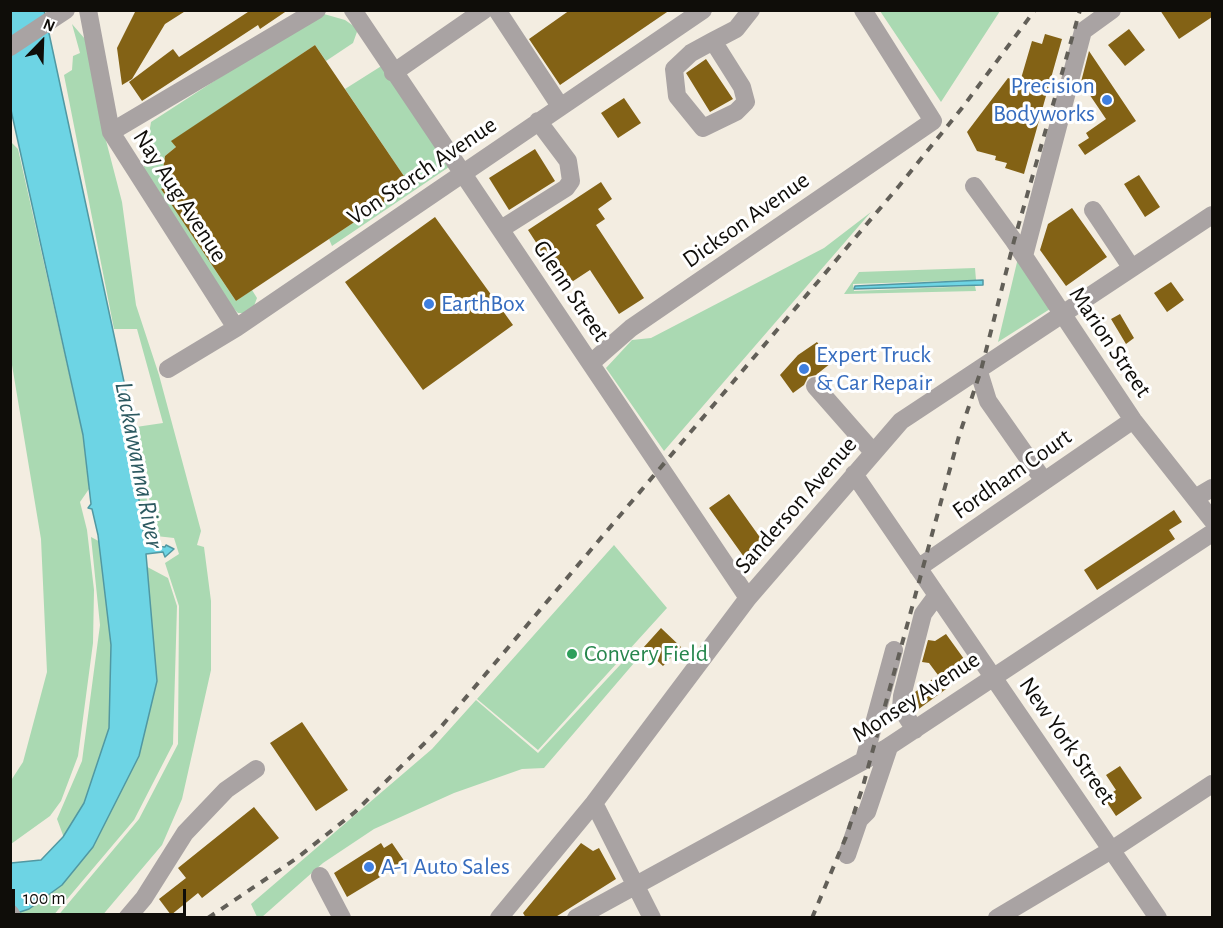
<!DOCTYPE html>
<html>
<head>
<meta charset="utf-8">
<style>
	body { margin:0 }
	#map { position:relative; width:1223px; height:928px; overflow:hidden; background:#f3ede1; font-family:"Alegreya Sans",sans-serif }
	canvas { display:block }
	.frame { position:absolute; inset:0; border:12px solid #0f0d09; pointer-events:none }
	.north { position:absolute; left:12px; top:12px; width:60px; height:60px; -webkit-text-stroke:4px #fff; paint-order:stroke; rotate:23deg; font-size:16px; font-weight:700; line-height:24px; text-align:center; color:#0f0d09 }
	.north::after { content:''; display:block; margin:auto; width:21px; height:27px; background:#0f0d09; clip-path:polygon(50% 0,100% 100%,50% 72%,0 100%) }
	.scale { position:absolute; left:12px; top:889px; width:174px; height:27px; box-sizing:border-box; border:3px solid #0f0d09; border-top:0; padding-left:8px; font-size:18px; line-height:21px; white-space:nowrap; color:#0f0d09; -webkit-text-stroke:4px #fff; paint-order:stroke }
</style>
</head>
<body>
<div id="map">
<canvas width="1223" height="928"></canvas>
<div class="frame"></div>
<div class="north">N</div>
<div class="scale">100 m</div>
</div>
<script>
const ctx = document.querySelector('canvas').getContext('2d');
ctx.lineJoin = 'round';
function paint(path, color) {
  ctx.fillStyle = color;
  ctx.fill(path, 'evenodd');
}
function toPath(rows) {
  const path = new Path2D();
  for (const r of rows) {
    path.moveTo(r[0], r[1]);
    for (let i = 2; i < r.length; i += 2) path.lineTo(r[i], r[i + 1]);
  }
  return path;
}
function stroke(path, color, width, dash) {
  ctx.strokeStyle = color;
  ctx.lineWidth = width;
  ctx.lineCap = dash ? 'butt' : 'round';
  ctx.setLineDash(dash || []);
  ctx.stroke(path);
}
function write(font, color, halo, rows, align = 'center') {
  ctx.font = font + ' "Alegreya Sans",sans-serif';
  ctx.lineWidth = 6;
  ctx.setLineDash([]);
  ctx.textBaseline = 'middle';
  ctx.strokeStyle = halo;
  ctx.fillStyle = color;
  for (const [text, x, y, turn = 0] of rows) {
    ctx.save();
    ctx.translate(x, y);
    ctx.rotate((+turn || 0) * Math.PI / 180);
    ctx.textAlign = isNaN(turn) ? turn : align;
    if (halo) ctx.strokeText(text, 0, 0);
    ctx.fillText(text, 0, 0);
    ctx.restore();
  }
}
paint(toPath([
	[880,11,1000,11,941,102],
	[324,14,345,20,358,29,353,43,326,61,315,45,172,141,176,147,165,156,162,176,168,185,161,189,236,301,252,290,257,298,254,306,245,313,238,313,232,307,143,171,151,122,313,17],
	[72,24,85,39,103,129,122,202,136,305,159,375,201,531,197,545,204,547,211,601,211,670,182,799,162,845,101,917,56,918,139,819,178,744,179,606,165,563,179,554,174,538,156,536,136,427,163,423,137,329,114,329,64,75,72,70,73,56,80,53],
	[383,65,449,167,332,246,329,239,410,185,345,89],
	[11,142,18,149,83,435,89,489,80,502,87,530,94,590,93,643,78,756,61,801,50,816,11,844,10,782,23,762,47,672,41,539,11,359],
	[871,212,664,451,606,368,632,340,651,338,824,248],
	[1018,258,1050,309,998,342],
	[975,268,976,280,853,284,854,291,975,286,976,291,844,294,859,272],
	[138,459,154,532,144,541,128,463],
	[91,537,168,578,177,606,173,744,134,820,52,917,11,917,10,903,70,854,57,819,82,761,100,625],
	[614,545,667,608,538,750,477,699],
	[634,650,640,656,544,768,522,769,454,793,374,829,323,863,262,917,257,917,251,904,432,749,476,700,538,753]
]), '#aad9b2');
const water = toPath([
	[44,10,129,405,133,407,128,416,145,545,165,547,166,545,174,549,165,557,163,552,146,554,157,681,139,756,93,847,62,885,29,909,11,915,11,863,41,860,63,837,84,803,109,728,111,645,98,535,92,509,88,508,91,504,83,435,11,110,11,11,44,10],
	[983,280,983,285,854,289,855,286,983,280]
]);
paint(water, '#6dd4e4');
stroke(water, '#5198a2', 1.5);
paint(toPath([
	[136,10,187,10,165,24,132,79,122,85,117,48],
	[251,10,288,10,260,29,258,25,142,101,129,82,173,49,179,57],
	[570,10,670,10,560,85,529,39],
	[1160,10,1212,10,1212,17,1179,39],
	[1129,29,1145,50,1125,66,1108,45],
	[1045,34,1062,39,1024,174,1005,168,1007,163,995,160,996,156,977,151,967,132,1008,78,1020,82,1032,41,1042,44],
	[315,45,410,185,236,301,161,189,168,185,162,176,165,156,176,147,171,141],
	[1089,51,1136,121,1085,155,1078,145,1089,138,1086,133,1106,119,1081,82],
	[706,59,733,99,710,112,686,73],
	[624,98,641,123,618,138,601,113],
	[535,149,555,181,509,210,489,178],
	[1139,175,1160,207,1145,217,1124,184],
	[601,182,612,199,598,209,605,219,596,225,644,298,619,314,590,270,561,289,535,250,539,247,528,230],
	[1072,208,1107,257,1066,286,1040,250,1048,224],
	[435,217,513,325,423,390,345,282],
	[1171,282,1184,300,1167,312,1154,293],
	[1120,314,1134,338,1126,344,1111,319],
	[817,342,831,363,816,375,808,377,804,385,793,393,780,375,798,355],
	[729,494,764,543,744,557,709,508],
	[1174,510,1182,522,1169,530,1175,539,1097,590,1084,570],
	[661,628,681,647,663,666,643,648],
	[946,634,972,670,916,711,914,707,915,692,938,675,929,663,922,662,928,640,935,641],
	[302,722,348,790,316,811,270,743],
	[1120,766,1142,798,1116,816,1104,798,1116,790,1106,775],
	[254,807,279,838,202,898,198,893,171,915,159,899,186,878,178,868],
	[381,843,384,848,392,843,405,862,347,897,334,873],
	[581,843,593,851,599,848,616,879,554,918,526,918,523,913]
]), '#836215');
stroke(toPath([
	[88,10,111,132,236,328],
	[353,10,748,598],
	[497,10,560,106],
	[713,41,742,87,746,102,736,112,703,128,677,96,674,69,691,53,713,41,736,29,751,10],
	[10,47,66,10],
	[393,73,484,10],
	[111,132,317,10],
	[974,186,1014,241,1133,420,1212,520],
	[1093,210,1131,267],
	[501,229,566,188,571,181,568,161,538,121],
	[1024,256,1083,31,1112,10],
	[591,363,631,328,933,121,863,10],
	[168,369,236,328,703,10],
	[979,372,988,401,1044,481],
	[815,386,873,452],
	[854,474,1158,918],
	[1195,498,1212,488],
	[918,568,1133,420],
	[915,730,901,708,902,696,923,614,937,595],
	[864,760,894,650],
	[594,803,652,918],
	[847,855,859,820,867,812,889,747],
	[320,876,342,918],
	[10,913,13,918],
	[127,918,144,898,185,833,226,790,256,769],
	[499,918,594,803,748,598,901,421,1212,215],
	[576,918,885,749,1212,533],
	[997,918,1113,849,1212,784]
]), '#a9a3a3', 18);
stroke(toPath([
	[208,918,297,858,355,812,440,728,899,186,962,108,1035,10],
	[812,918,846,837,863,786,959,436,981,370,1014,241,1080,10]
]), '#625f58', 4, [8, 8]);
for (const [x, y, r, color] of [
	[1107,100,6,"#3f7fe0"],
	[429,304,6,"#3f7fe0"],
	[804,369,6,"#3f7fe0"],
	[572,654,6,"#2e9e5b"],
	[369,867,6,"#3f7fe0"]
]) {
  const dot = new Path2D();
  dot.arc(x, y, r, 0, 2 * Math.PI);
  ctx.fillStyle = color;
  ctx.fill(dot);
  stroke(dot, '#fff', 2);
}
write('24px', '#366cbe', '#fff', [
	["Precision",1095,86,"right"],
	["Bodyworks",1095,114,"right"],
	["EarthBox",441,304],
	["Expert Truck",816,355],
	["& Car Repair",816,383],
	["A-1 Auto Sales",381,867]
], 'left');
write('24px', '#0f0d09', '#fff', [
	["Von Storch Avenue",422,171,-34],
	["Nay Aug Avenue",180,196,57],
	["Dickson Avenue",746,220,-35],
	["Glenn Street",571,291,56],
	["Marion Street",1110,342,56],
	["Fordham Court",1012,474,-35],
	["Sanderson Avenue",796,505,-49],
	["Monsey Avenue",916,697,-33],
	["New York Street",1067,741,55]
]);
write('24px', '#27864d', '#fff', [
	["Convery Field",584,654]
], 'left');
write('italic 26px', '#2d5a61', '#fff', [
	["Lackawanna River",139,465,79]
]);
</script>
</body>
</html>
